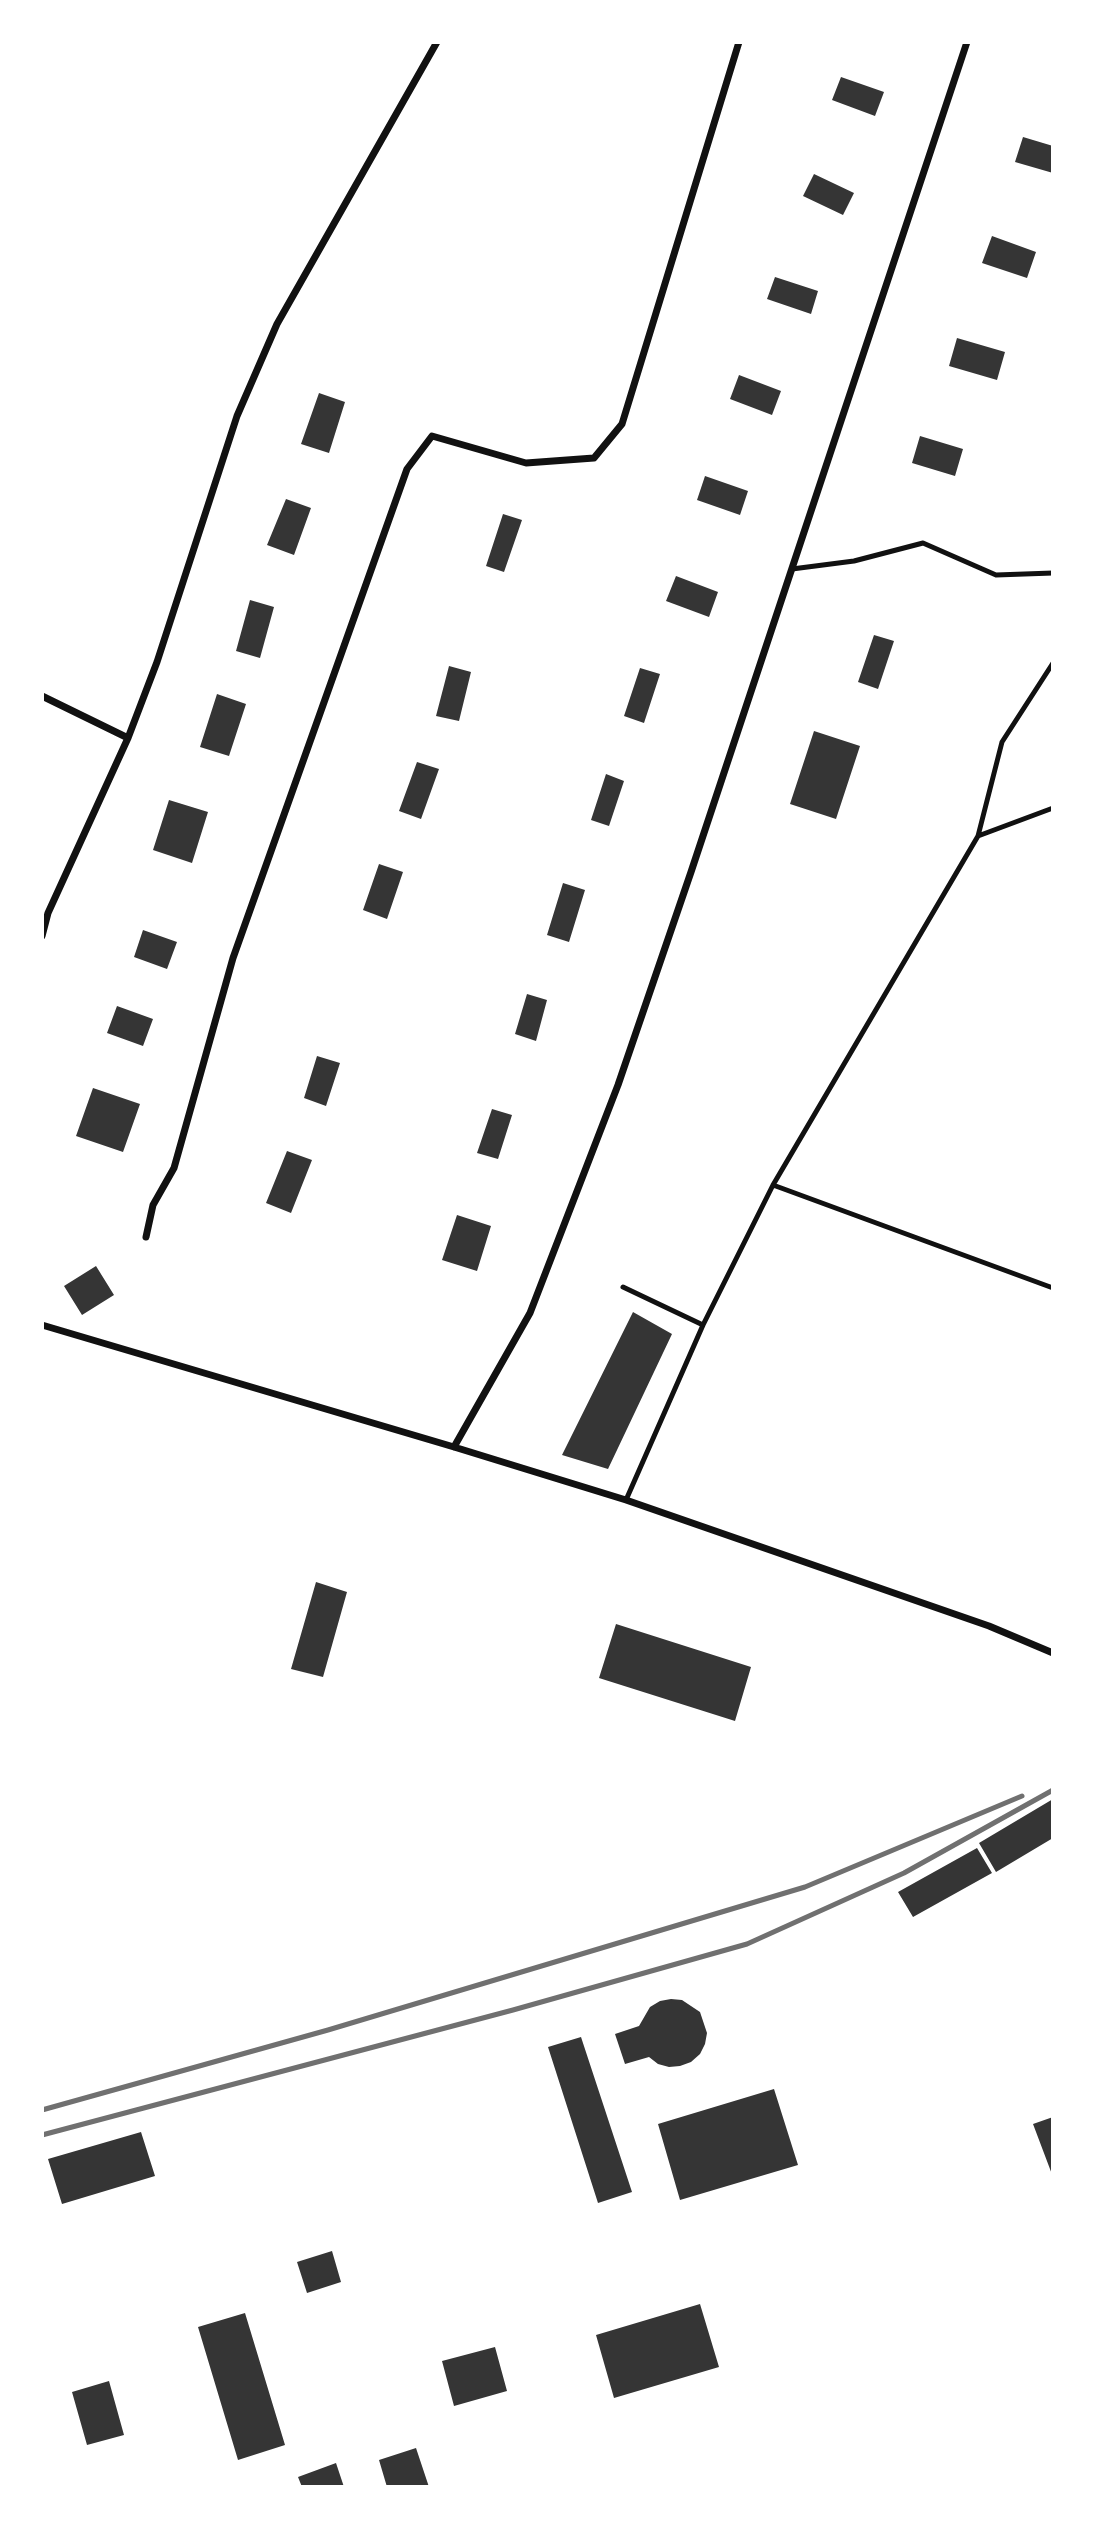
<!DOCTYPE html>
<html>
<head>
<meta charset="utf-8">
<style>
	body { margin:0 }
	#map { position:relative; width:1095px; height:2529px; overflow:hidden; background:#fff; font-family:"Fira Sans Condensed",sans-serif }
	canvas { display:block }
	.frame { position:absolute; inset:0; border:44px solid #fff; pointer-events:none }
</style>
</head>
<body>
<div id="map">
<canvas width="1095" height="2529"></canvas>
<div class="frame"></div>
</div>
<script>
const ctx = document.querySelector('canvas').getContext('2d');
ctx.lineJoin = 'round';
function paint(path, color) {
  ctx.fillStyle = color;
  ctx.fill(path, 'evenodd');
}
function toPath(rows) {
  const path = new Path2D();
  for (const r of rows) {
    path.moveTo(r[0], r[1]);
    for (let i = 2; i < r.length; i += 2) path.lineTo(r[i], r[i + 1]);
  }
  return path;
}
function stroke(path, color, width, dash) {
  ctx.strokeStyle = color;
  ctx.lineWidth = width;
  ctx.lineCap = dash ? 'butt' : 'round';
  ctx.setLineDash(dash || []);
  ctx.stroke(path);
}
paint(toPath([
	[841,77,884,92,875,116,832,100],
	[1023,137,1053,146,1053,173,1015,162],
	[814,174,854,193,843,215,803,196],
	[992,236,1036,252,1027,278,982,263],
	[775,277,818,291,811,314,767,299],
	[957,338,1005,352,997,380,949,366],
	[739,375,781,391,772,415,730,399],
	[319,393,345,402,329,453,301,444],
	[920,436,963,449,955,476,912,463],
	[705,476,748,491,740,515,697,500],
	[286,499,311,508,294,555,267,545],
	[503,514,522,520,504,572,486,566],
	[676,576,718,592,709,617,666,601],
	[250,600,274,607,260,658,236,651],
	[874,635,894,641,878,689,858,682],
	[449,666,471,672,459,721,436,716],
	[640,668,660,674,644,723,624,716],
	[217,694,246,704,229,756,200,747],
	[814,731,860,746,836,819,790,804],
	[417,762,439,769,421,819,399,811],
	[606,774,624,781,609,826,591,820],
	[169,800,208,812,192,863,153,850],
	[379,864,403,872,387,919,363,910],
	[563,883,585,890,569,942,547,935],
	[143,930,177,942,167,969,134,957],
	[527,994,547,1000,536,1041,515,1034],
	[117,1006,153,1019,143,1046,107,1033],
	[317,1056,340,1063,326,1106,304,1098],
	[93,1088,140,1104,123,1152,76,1136],
	[492,1109,512,1115,498,1159,477,1153],
	[287,1151,312,1160,291,1213,266,1203],
	[457,1215,491,1226,477,1271,442,1260],
	[96,1266,114,1295,82,1315,64,1286],
	[633,1312,672,1334,608,1469,562,1455],
	[316,1582,347,1592,323,1677,291,1669],
	[616,1624,751,1667,735,1721,599,1678],
	[1053,1799,1053,1838,996,1872,979,1843],
	[977,1848,992,1873,913,1917,898,1892],
	[671,1999,682,2000,700,2012,707,2033,705,2044,700,2054,691,2062,680,2066,669,2067,658,2064,649,2057,625,2064,615,2034,639,2026,650,2007,660,2001],
	[581,2037,632,2192,598,2203,548,2047],
	[774,2089,798,2165,680,2200,658,2124],
	[1053,2117,1053,2177,1033,2124],
	[141,2132,155,2176,62,2204,48,2159],
	[332,2251,341,2282,307,2293,297,2262],
	[700,2304,719,2367,614,2398,596,2335],
	[245,2313,285,2445,238,2460,198,2327],
	[495,2347,507,2391,454,2406,442,2361],
	[109,2381,124,2435,87,2445,72,2392],
	[416,2448,429,2487,387,2487,379,2460],
	[336,2463,344,2487,302,2487,298,2477]
]), '#353535');
stroke(toPath([
	[792,569,854,561,923,543,996,575,1053,573],
	[978,836,1053,808],
	[773,1185,1053,1288],
	[623,1287,703,1325,626,1500],
	[703,1325,773,1185,978,836,1002,742,1053,663]
]), '#111', 5);
stroke(toPath([
	[42,696,128,738],
	[42,936,48,913,128,738,157,662,237,416,277,324,437,42],
	[146,1237,153,1205,174,1168,233,958,407,469,432,436,526,463,594,458,622,424,739,42],
	[42,1325,454,1447,626,1500,989,1626,1053,1653],
	[454,1447,530,1313,618,1085,691,872,967,42]
]), '#111', 7);
stroke(toPath([
	[42,2110,328,2030,805,1887,1022,1796],
	[42,2135,513,2010,747,1944,904,1873,1053,1790]
]), '#707070', 5);
</script>
</body>
</html>
